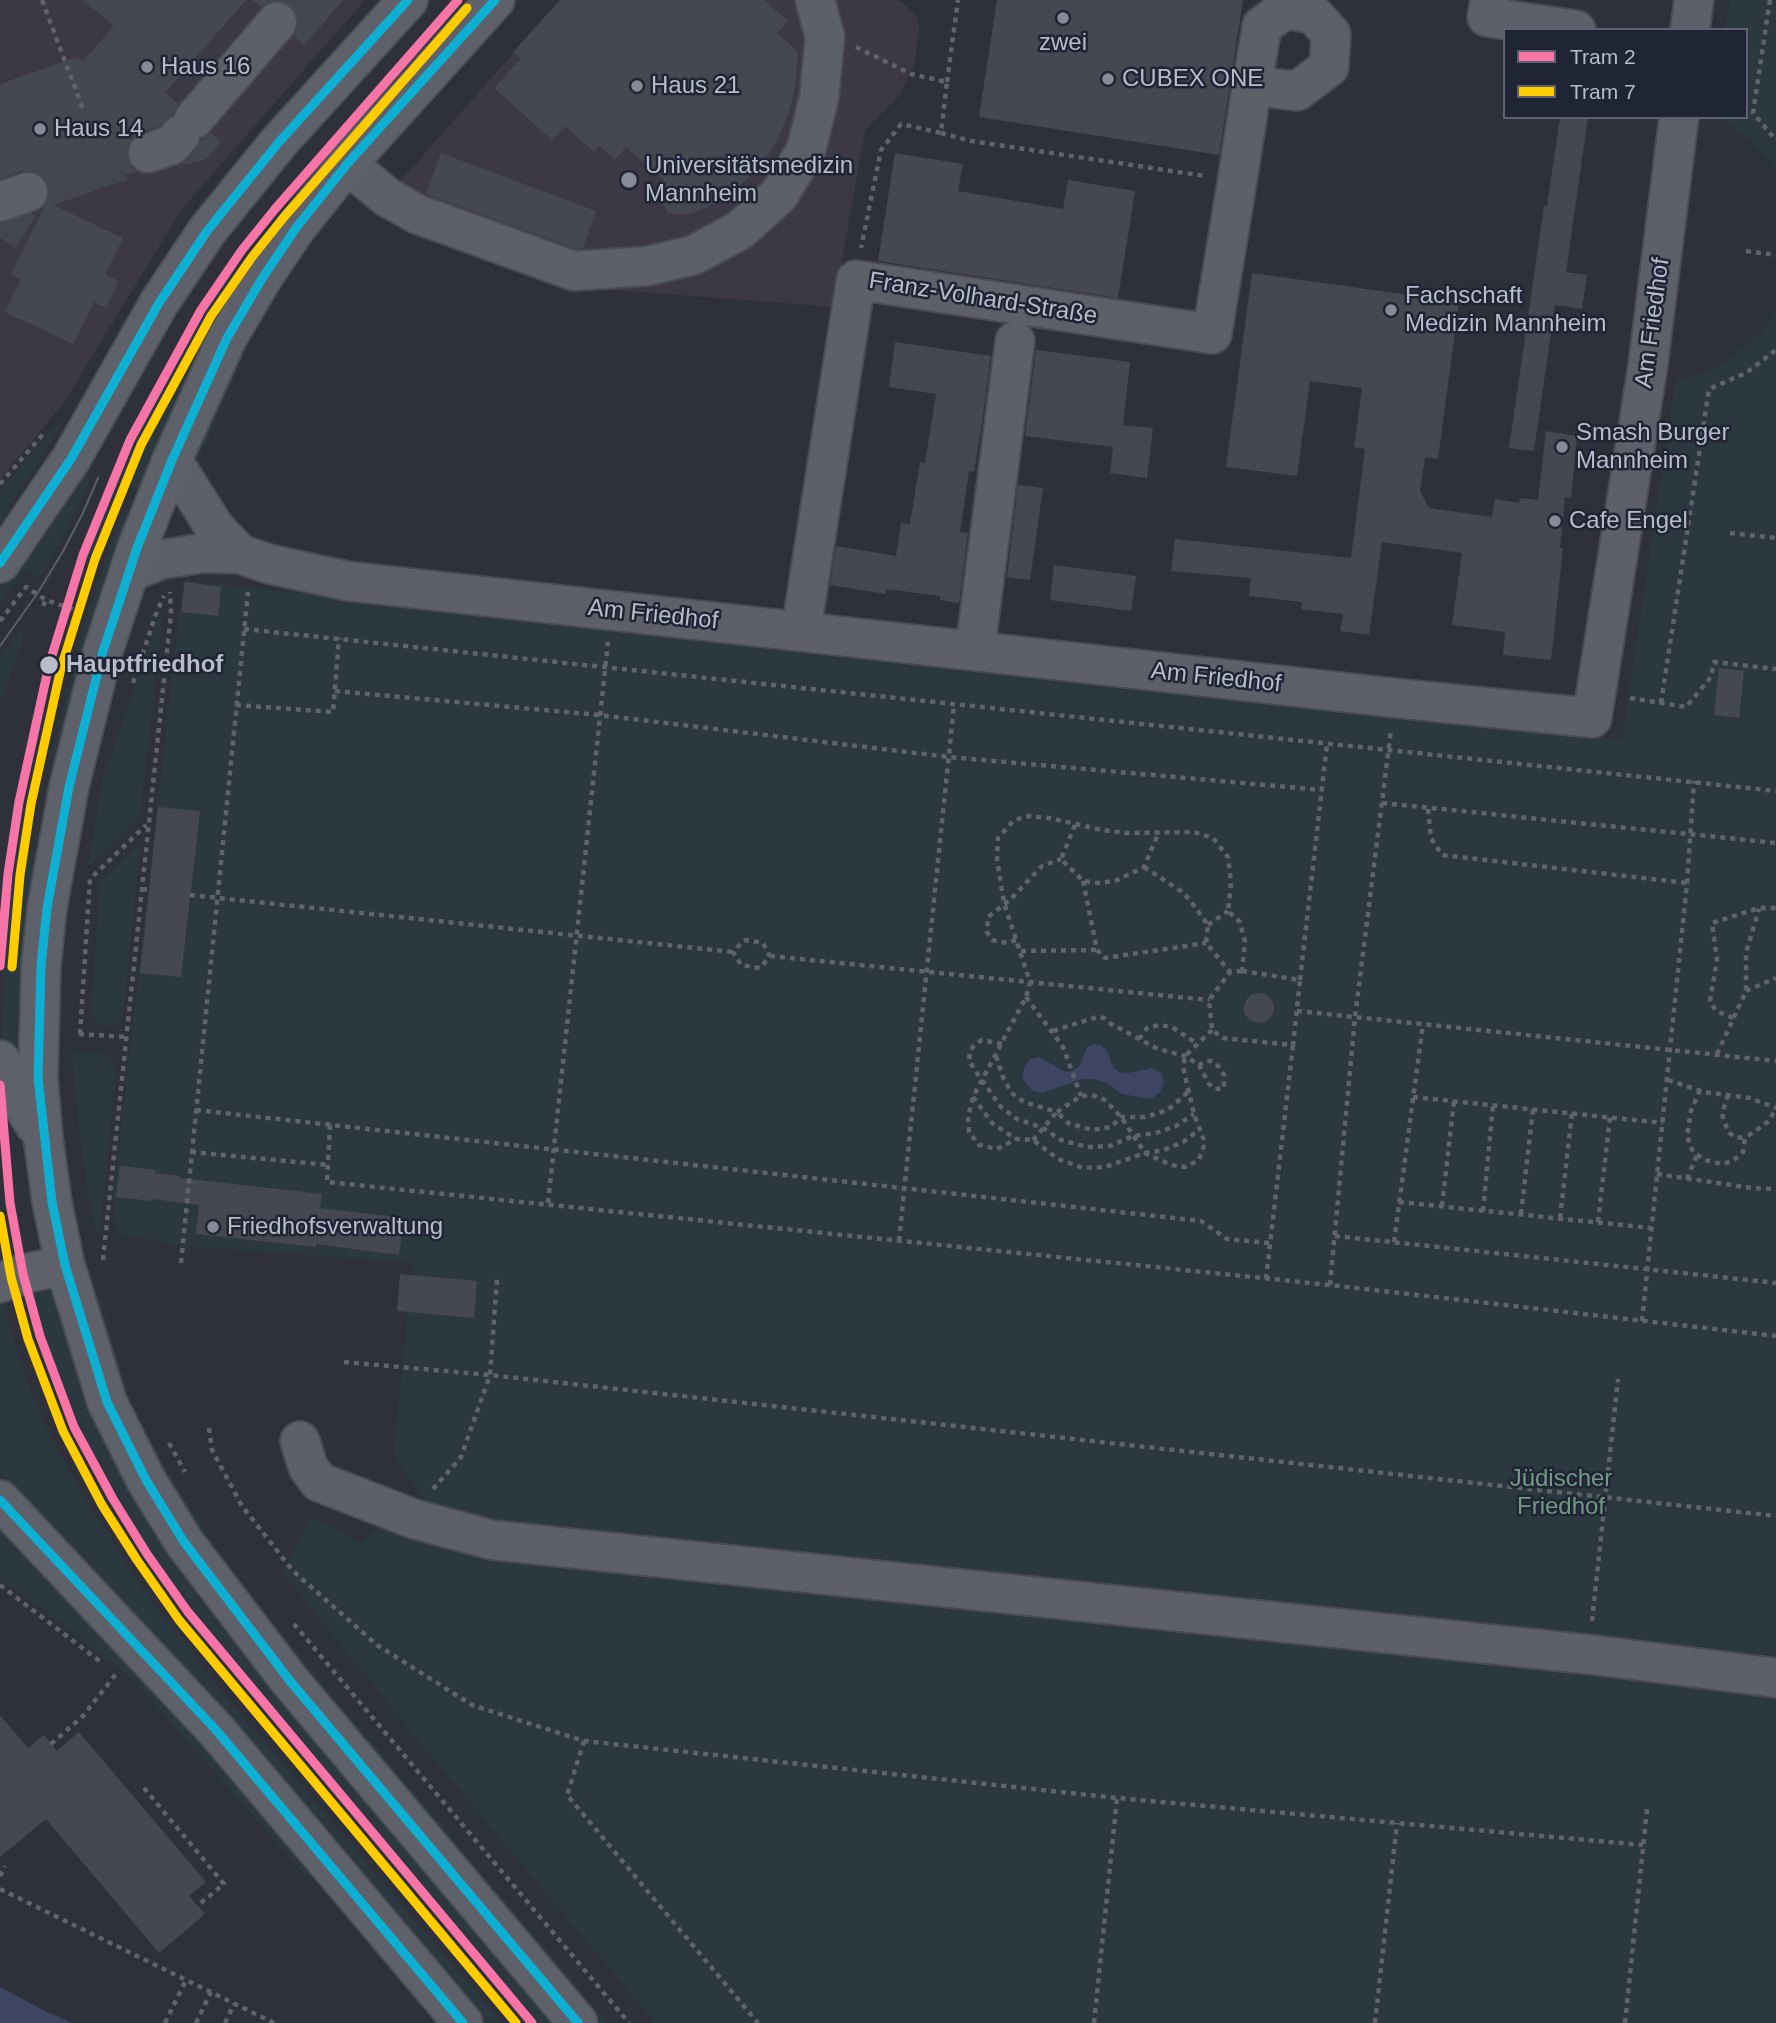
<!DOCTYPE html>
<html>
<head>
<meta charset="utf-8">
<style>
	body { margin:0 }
	#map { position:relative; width:1776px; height:2023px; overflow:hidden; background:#2e303a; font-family:Arial,sans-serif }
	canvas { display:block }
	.legend { position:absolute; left:1503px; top:28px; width:245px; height:91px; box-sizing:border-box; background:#202535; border:2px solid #5d6171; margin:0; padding:9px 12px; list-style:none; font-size:21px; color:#b8bbca }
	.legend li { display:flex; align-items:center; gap:14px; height:35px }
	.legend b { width:35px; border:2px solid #5d6171 }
</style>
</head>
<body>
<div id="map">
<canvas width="1776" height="2023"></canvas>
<ul class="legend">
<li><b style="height:9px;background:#f774a6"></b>Tram 2</li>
<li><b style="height:9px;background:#fc0"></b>Tram 7</li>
</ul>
</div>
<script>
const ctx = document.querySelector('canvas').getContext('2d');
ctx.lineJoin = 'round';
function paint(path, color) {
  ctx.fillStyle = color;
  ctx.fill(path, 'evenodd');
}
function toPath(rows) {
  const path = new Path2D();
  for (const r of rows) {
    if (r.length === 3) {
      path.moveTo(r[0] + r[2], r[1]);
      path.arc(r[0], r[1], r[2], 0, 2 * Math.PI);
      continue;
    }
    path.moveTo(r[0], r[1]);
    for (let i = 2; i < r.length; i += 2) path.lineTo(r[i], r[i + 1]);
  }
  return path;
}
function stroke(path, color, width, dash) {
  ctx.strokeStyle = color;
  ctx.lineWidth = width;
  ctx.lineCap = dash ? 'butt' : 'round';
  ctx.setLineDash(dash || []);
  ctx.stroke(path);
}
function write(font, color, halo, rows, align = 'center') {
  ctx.font = font + ' Arial,sans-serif';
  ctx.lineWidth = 5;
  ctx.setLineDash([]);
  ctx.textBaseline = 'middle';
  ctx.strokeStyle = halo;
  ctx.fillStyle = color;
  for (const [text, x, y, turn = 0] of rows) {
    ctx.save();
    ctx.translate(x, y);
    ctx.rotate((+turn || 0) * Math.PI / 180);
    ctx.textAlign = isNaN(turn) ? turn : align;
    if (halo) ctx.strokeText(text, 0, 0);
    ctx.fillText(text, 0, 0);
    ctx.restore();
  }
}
paint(toPath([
	[0,0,365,0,181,210,64,403,0,479],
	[560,0,898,0,910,9,916,16,919,28,915,62,900,95,865,130,834,307,576,287,373,212]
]), '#3c3846');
paint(toPath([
	[1730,0,1776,0,1776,171,1773,164,1747,137,1718,117,1746,117,1746,30,1725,30],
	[308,178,312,179,243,274,187,376,141,490,123,485,94,561,87,559,121,471,154,401,184,349,222,286],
	[1776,313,1776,1664,468,1523,424,1500,393,1454,413,1263,183,1246,117,1234,113,1197,183,580,1622,740,1675,382,1720,366,1761,333],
	[242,347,246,349,197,466,200,446,207,421],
	[54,426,60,427,0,521,0,492],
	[82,470,91,480,68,528,39,578,26,569,0,604,0,587,40,534],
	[125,509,132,512,23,1058,1,1045,8,901,26,803,28,804,22,850,38,852,53,752,85,621,120,515],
	[164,610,140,816,87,868,103,777,161,612],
	[19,631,25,635,0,703,0,657],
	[141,842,123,1018,112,1027,99,1026,91,1012,100,882],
	[76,1053,104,1053,112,1061,116,1071,100,1232,98,1234,89,1204,78,1121,72,1056],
	[52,1291,55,1293,148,1520,177,1568,219,1624,555,2023,539,2023,227,1650,153,1557,83,1434,53,1361,32,1295],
	[99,1293,128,1391,115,1377,93,1299],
	[2,1300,25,1374,46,1427,79,1489,138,1583,221,1690,502,2023,486,2023,234,1727,0,1476,0,1301],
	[146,1432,187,1503,223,1558,298,1654,608,2023,600,2023,293,1658,179,1504,141,1434],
	[312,1516,361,1543,379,1526,1776,1689,1776,2023,655,2023,421,1744,282,1572],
	[0,1529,168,1701,314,1869,307,1877,134,1681,73,1632,0,1579]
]), '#2b3840');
paint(toPath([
	[1094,1044,1100,1045,1107,1050,1113,1067,1119,1072,1128,1073,1152,1068,1161,1073,1164,1082,1160,1092,1151,1099,1122,1094,1107,1083,1094,1079,1081,1079,1043,1093,1033,1091,1026,1084,1022,1076,1025,1066,1030,1059,1039,1057,1065,1072,1073,1071,1079,1067,1087,1047],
	[0,1987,47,2012,73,2023,0,2023]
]), '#3d4563');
paint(toPath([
	[83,0,246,0,165,93,178,104,173,114,159,126,141,132,131,139,127,148,127,159,133,169,138,172,90,180,94,191,53,205,123,238,105,275,119,281,106,308,94,302,73,344,5,312,21,279,11,274,50,195,48,184,43,176,33,171,21,171,0,179,0,84,78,57,83,61,114,26],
	[253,0,343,0,304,45,294,36,299,25,297,14,292,6,280,0,270,1,261,7],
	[560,0,764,0,788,21,777,33,798,52,795,87,788,115,774,147,748,178,721,201,691,214,673,214,667,211,663,205,663,179,626,147,615,160,599,146,594,152,565,126,552,140,494,88,521,59,513,52],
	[997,0,1243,0,1219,155,979,117],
	[1560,117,1588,117,1566,272,1587,275,1582,309,1555,305,1534,451,1509,448,1544,206,1547,206],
	[211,133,221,142,205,160,181,165,189,159,201,140],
	[441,153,596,211,583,248,577,249,426,194],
	[895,153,963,164,958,191,1063,209,1068,180,1135,191,1118,298,878,261],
	[1252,273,1459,302,1438,459,1425,457,1420,491,1429,508,1492,517,1495,499,1519,503,1520,498,1538,500,1546,431,1577,436,1571,498,1565,497,1560,548,1563,548,1551,660,1503,655,1505,632,1452,625,1462,553,1382,542,1369,635,1340,631,1343,614,1301,609,1302,602,1249,596,1251,578,1171,571,1175,539,1351,558,1365,449,1354,447,1362,388,1310,381,1297,476,1226,467],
	[895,342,991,356,981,430,974,472,969,471,960,532,968,533,959,603,940,600,940,596,886,589,886,594,830,585,836,546,896,556,901,523,910,524,920,462,925,463,936,394,889,387],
	[1036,350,1130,362,1123,425,1153,428,1147,478,1110,473,1113,447,1025,436],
	[1018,485,1043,488,1030,580,1007,577],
	[1054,565,1136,576,1131,611,1050,600],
	[185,582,221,587,218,616,181,612],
	[1719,668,1744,671,1739,718,1714,715],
	[158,807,200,811,181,977,140,973],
	[1259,1008,15],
	[120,1166,156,1170,155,1173,180,1176,180,1178,322,1194,320,1208,404,1218,399,1255,316,1244,316,1247,196,1234,199,1205,153,1199,152,1201,116,1197],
	[400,1274,477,1281,474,1318,397,1311],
	[0,1715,28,1748,44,1735,57,1751,79,1732,206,1882,189,1896,205,1914,159,1953,46,1819,0,1857]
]), '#464851');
stroke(toPath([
	[277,22,296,0],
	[0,238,28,192,148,153]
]), '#434550', 38, [38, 19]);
const minor = toPath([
	[1490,0,1487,17,1576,30],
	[1690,30,1694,0],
	[194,119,277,22],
	[148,153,172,145,180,135],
	[347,164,387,197,417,214,574,271,648,266,694,255,740,230,779,195,806,150,819,98,825,37,815,0],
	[0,202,28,192],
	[172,460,215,528,240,554],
	[130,572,162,559,178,557,203,553,240,554,269,564,347,581,1395,698,1592,718,1648,365,1679,117],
	[801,631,856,280,1212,334,1237,182,1252,86,1262,26,1286,9,1313,14,1331,34,1329,67,1297,91,1252,86],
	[975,650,1015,341],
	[300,1441,308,1467,319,1482,414,1519,492,1540,1594,1655,1776,1678]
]);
const major = toPath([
	[495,0,347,164,296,228,263,277,227,338,172,460,137,548,103,651,69,787,47,908,41,966,38,1078,43,1137,52,1202,65,1265,107,1402,146,1480,184,1542,290,1681,578,2023],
	[0,563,71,459,159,303,207,231,279,142,408,0],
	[0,1060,9,1074,15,1092,35,1125],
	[0,1283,23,1274,65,1265],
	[0,1500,216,1730,463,2023]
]);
stroke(minor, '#4a4b53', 42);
stroke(major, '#4b4d57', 42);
stroke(toPath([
	[42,0,83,109],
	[1770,0,1753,113,1776,140],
	[856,47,911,74,947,82,941,133,901,124,881,150,861,248],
	[947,82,958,0],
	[941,133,971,141,1205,176],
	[1746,251,1776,255],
	[0,484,44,433],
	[1730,533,1776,538],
	[43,606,46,600],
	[0,621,26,587,46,600,81,612],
	[244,629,1776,791],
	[133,683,157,611,164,596],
	[335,691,599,715,949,757,1322,790],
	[1630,698,1686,707,1711,677,1714,662,1776,669],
	[1661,703,1709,389,1746,373,1776,350],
	[236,705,333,712,339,638],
	[1382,803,1776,843],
	[1428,809,1431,838,1442,855,1687,883],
	[1075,825,1061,859,1083,881,1098,883,1115,881,1144,867,1159,832],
	[1144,867,1181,891,1189,899,1208,925,1206,943,1230,972],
	[1083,881,1097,950,1105,958,1206,943],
	[142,889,149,890],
	[190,895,733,952],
	[1208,925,1228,911],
	[744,940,763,943,770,956,760,968,741,965,733,952,744,940],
	[1016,940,1007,943,992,940,987,932,988,917,1011,899,1042,866,1061,859],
	[1021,951,1097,950],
	[770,956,1209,1000],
	[1242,971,1300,980,1293,1045,1223,1038,1212,1030,1209,1000,1230,972,1242,971],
	[1300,980,1327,744],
	[1746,991,1776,978],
	[1026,997,1063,1047,1081,1096],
	[1297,1011,1776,1061],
	[1733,1018,1716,1011,1710,1001,1717,960,1712,923,1759,908,1776,908],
	[1212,1030,1185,1056,1183,1067,1194,1114,1205,1143,1199,1160,1185,1167,1171,1165,1145,1153,1105,1167,1083,1168,1058,1159,1033,1140,1016,1139,997,1149,979,1145,969,1132,968,1117,973,1097,1026,997,1030,982,1004,903,997,859,998,838,1014,820,1029,816,1049,818,1102,830,1127,833,1194,832,1213,838,1228,857,1231,883,1228,911,1240,922,1245,942,1242,971],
	[1053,1031,1097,1017,1104,1018,1111,1024,1158,1049,1185,1056,1199,1065,1209,1084,1215,1089,1224,1088,1224,1075,1219,1067,1212,1061,1206,1061,1199,1065],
	[79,1034,127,1037],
	[80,1034,90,879,146,825],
	[1139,1039,1147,1028,1159,1025,1172,1027,1196,1043],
	[1002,1044,982,1040,975,1044,970,1051,969,1060,974,1069,1001,1107,1017,1119,1043,1128,1061,1140,1087,1147,1110,1146,1133,1136,1156,1133,1176,1126,1194,1114],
	[1717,1054,1746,991,1746,953,1759,909],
	[996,1056,1004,1080,1013,1094,1024,1102,1057,1112,1081,1096,1092,1095,1105,1100,1121,1117,1145,1153,1164,1150,1183,1142,1200,1129],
	[1668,1080,1704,1092,1750,1098,1776,1108],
	[1700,1090,1691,1111,1687,1136,1693,1152,1705,1160,1722,1164,1733,1161,1743,1152,1745,1138,1769,1121,1776,1108],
	[1728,1095,1722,1114,1728,1132,1735,1137,1745,1138],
	[973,1097,992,1123,1016,1139],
	[1413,1097,1663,1123],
	[196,1110,1201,1221,1227,1239,1270,1243],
	[330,1125,327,1182,1330,1285,1776,1336],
	[1033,1140,1057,1112,1068,1123,1092,1130,1111,1127,1121,1117,1145,1117,1168,1110,1188,1092],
	[191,1152,328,1165],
	[1657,1174,1751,1188,1776,1189],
	[1687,1179,1697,1155],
	[1399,1202,1651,1228],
	[548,1203,608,642],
	[1442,1206,1454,1101],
	[1483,1211,1493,1105],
	[1521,1214,1533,1109],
	[1560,1218,1572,1113],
	[1598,1222,1610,1117],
	[1335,1236,1776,1283],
	[899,1241,954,705],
	[1394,1242,1423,1024],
	[103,1260,171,613,170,592],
	[181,1263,248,592],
	[1266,1279,1293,1045],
	[1330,1285,1355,1017,1391,730],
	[1642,1321,1687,883,1694,781],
	[344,1362,490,1375,1776,1516],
	[209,1428,212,1450,242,1506,293,1571,377,1645,472,1705,584,1741,1117,1798,1643,1845],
	[169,1443,185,1472],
	[433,1489,461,1457,490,1375,497,1279],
	[0,1585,102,1663],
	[1592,1621,1618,1379],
	[294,1624,629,2023],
	[584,1741,567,1795,758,2023],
	[51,1744,83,1716,116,1674],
	[144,1788,224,1884,197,1906],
	[0,1876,5,1866],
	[0,1889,274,2023],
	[165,2023,186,1980],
	[196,2023,211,1992],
	[225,2023,234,2004],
	[1094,2023,1117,1798],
	[1375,2023,1397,1823],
	[1625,2023,1647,1809]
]), '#60636b', 4.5, [5, 5]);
stroke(minor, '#5d6068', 38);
stroke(major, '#5f616a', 38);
stroke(toPath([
	[0,646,37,594,62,553,82,515,98,478],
	[0,918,8,874]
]), '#5c5e66', 2);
stroke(toPath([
	[495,0,347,164,296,228,263,277,227,338,172,460,137,548,103,651,69,787,47,908,41,966,38,1078,52,1202,65,1265,107,1402,146,1480,184,1542,290,1681,578,2023],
	[0,563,71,459,159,303,207,231,279,142,408,0],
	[0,1500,216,1730,463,2023]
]), '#0dafd3', 9);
stroke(toPath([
	[0,966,8,874,19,802,49,665,83,555,130,440,201,310,242,250,275,209,458,0],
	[0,1085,10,1203,23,1274,40,1336,74,1427,113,1499,147,1554,188,1612,532,2023]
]), '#f774a6', 9);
stroke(toPath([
	[12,967,20,875,31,804,61,668,95,559,141,445,211,316,252,257,284,217,467,8],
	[0,1216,11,1277,28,1339,63,1431,102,1505,137,1560,179,1620,516,2023]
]), '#fc0', 9);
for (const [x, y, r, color] of [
	[1063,18,7,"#888a98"],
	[147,67,7,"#888a98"],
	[1108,79,7,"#888a98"],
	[637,86,7,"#888a98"],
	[40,129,7,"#888a98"],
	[629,180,9,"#888a98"],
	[1391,310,7,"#888a98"],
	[1562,447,7,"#888a98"],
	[1555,521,7,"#888a98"],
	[49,665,10,"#b8bbca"],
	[213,1227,7,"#888a98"]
]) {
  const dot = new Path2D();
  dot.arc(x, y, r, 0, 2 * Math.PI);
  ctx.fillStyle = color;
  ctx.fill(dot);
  stroke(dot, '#202535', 2.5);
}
write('24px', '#b8bbca', '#202535', [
	["zwei",1063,43,"center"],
	["Haus 16",161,67],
	["CUBEX ONE",1122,79],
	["Haus 21",651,86],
	["Haus 14",54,129],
	["Universitätsmedizin",645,166],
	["Mannheim",645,194],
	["Fachschaft",1405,296],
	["Medizin Mannheim",1405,324],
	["Smash Burger",1576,433],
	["Mannheim",1576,461],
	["Cafe Engel",1569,521],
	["Friedhofsverwaltung",227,1227]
], 'left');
write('24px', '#b8bbca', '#202535', [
	["Franz-Volhard-Straße",983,299,9],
	["Am Friedhof",1653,323,-82],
	["Am Friedhof",653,615,6],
	["Am Friedhof",1216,678,6]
]);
write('bold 24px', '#b8bbca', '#202535', [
	["Hauptfriedhof",66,665]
], 'left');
write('24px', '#719983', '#202535', [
	["Jüdischer",1561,1479],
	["Friedhof",1561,1507]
]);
</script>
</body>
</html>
